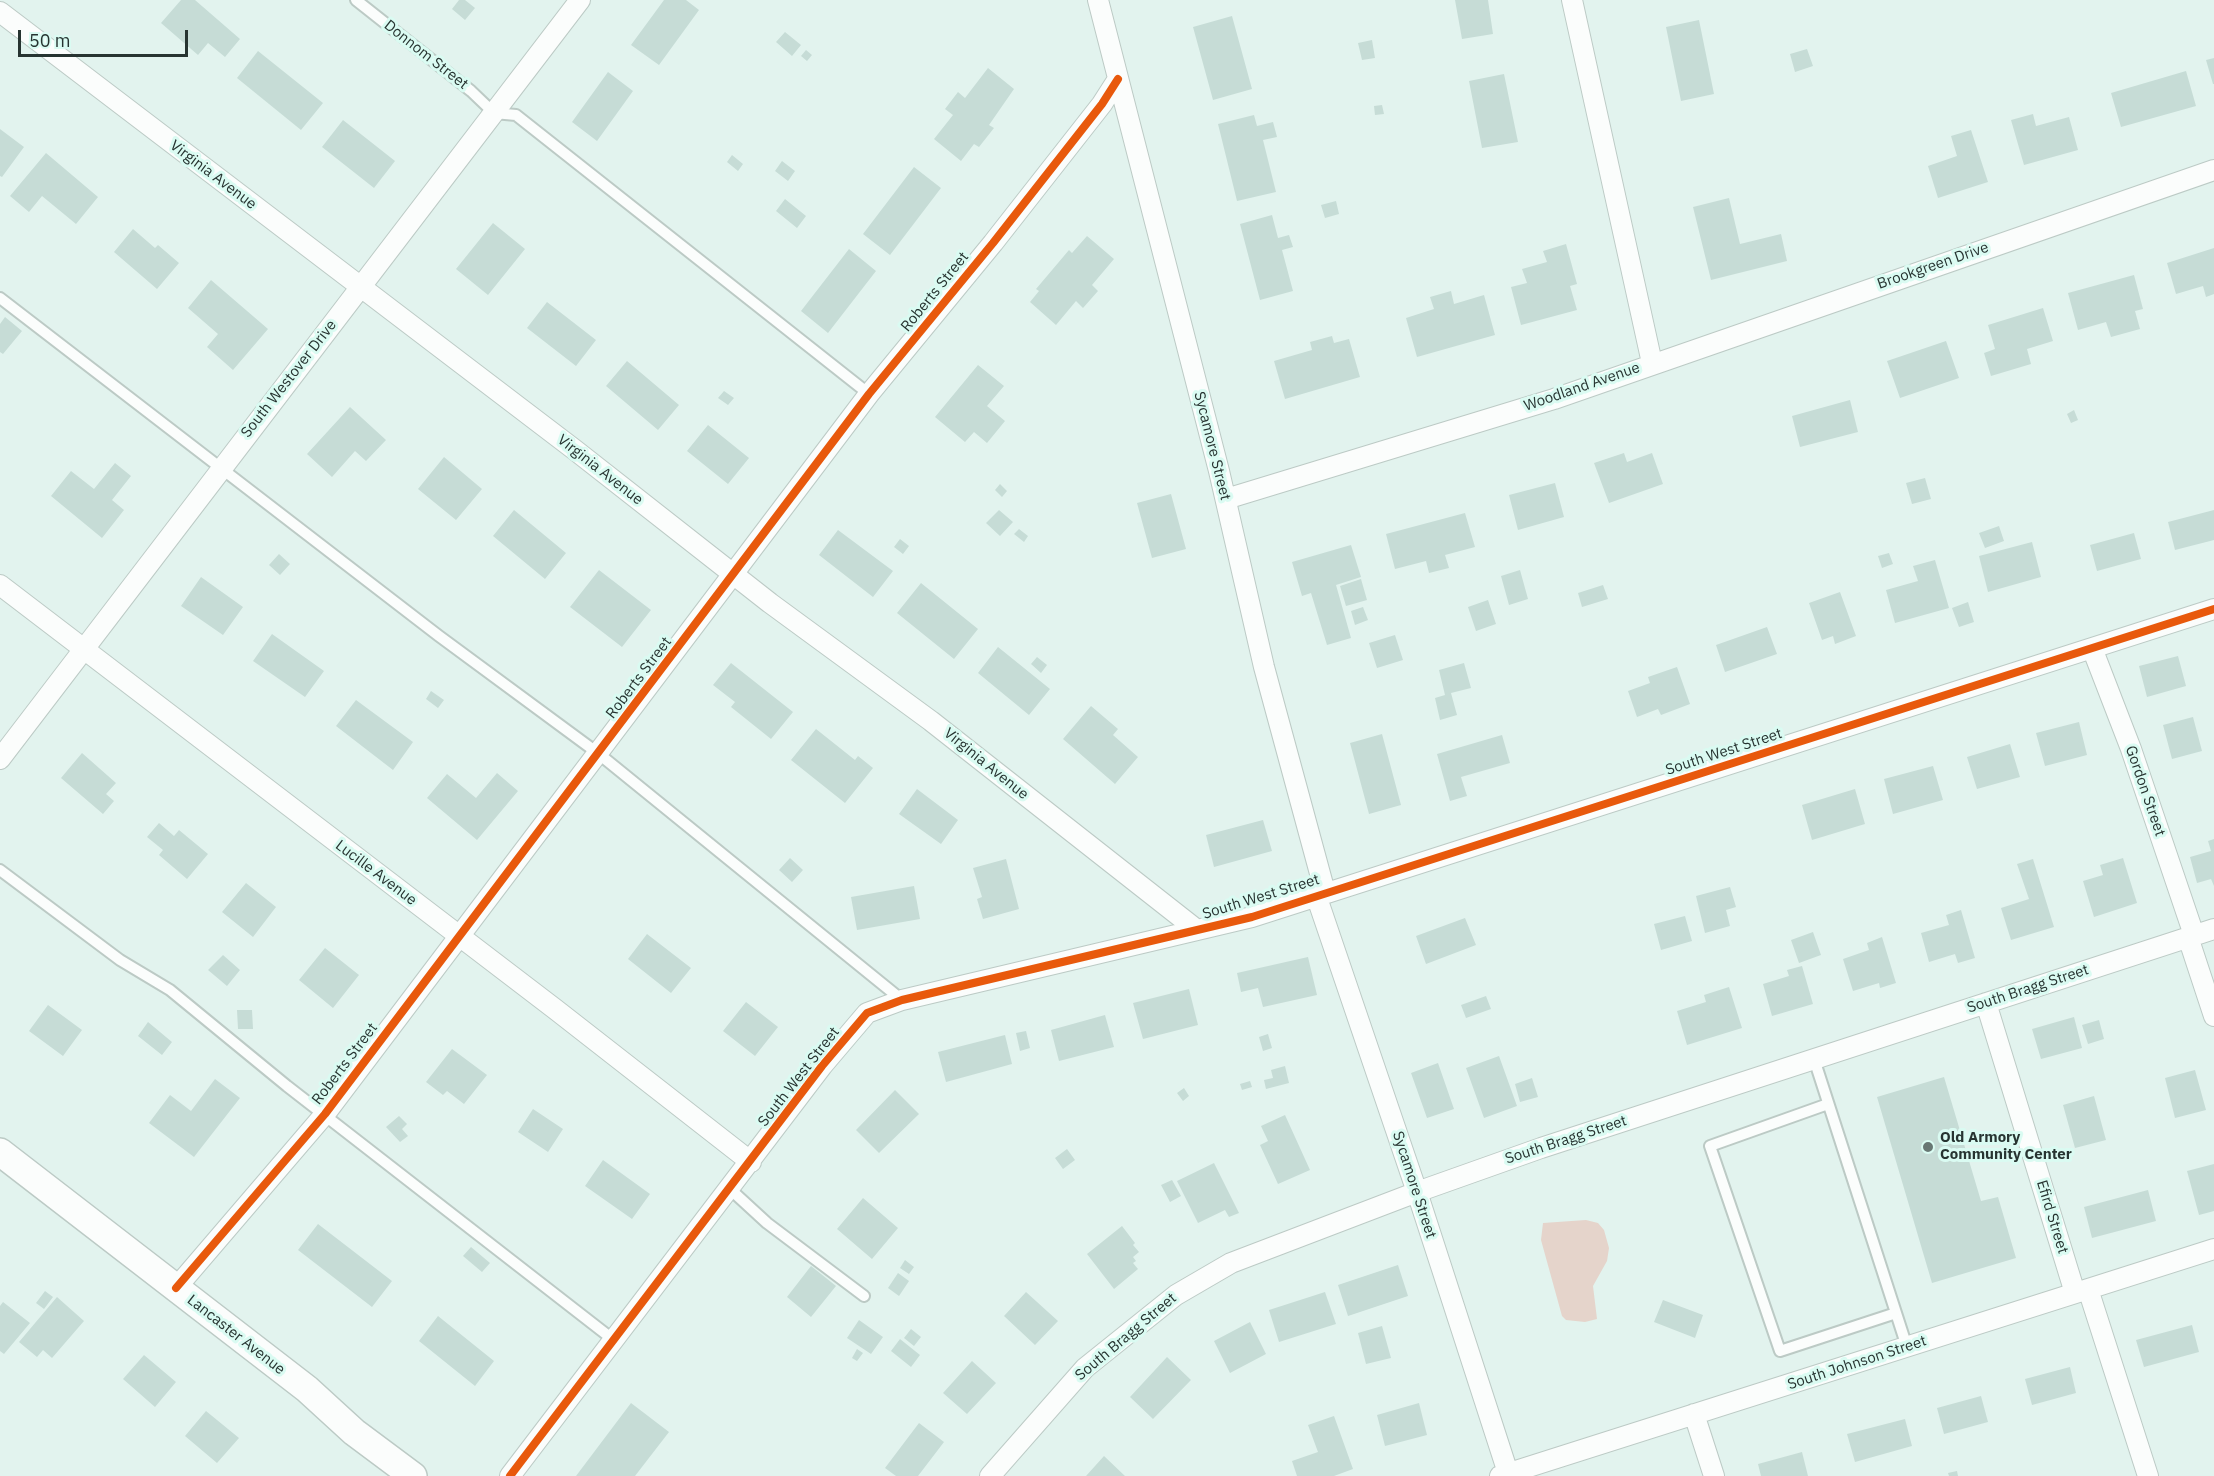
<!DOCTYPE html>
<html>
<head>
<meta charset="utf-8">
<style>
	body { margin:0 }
	#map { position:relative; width:2214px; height:1476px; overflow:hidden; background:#e2f3ee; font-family:"IBM Plex Sans",sans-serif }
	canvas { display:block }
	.scale { position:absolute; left:18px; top:30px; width:170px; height:27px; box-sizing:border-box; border:3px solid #273431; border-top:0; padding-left:8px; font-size:18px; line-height:21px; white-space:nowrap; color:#273431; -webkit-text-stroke:4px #dafbf2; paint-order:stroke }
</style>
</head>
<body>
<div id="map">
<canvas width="2214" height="1476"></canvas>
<div class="scale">50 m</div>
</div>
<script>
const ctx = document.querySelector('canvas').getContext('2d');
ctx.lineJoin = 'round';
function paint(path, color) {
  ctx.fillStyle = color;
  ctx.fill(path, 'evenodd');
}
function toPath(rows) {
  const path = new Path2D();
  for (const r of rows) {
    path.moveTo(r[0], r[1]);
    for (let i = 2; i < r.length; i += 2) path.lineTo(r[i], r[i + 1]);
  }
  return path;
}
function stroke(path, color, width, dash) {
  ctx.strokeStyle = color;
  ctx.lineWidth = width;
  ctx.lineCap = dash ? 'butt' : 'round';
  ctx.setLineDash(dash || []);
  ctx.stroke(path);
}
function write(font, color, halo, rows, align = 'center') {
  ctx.font = font + ' "IBM Plex Sans",sans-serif';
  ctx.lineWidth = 6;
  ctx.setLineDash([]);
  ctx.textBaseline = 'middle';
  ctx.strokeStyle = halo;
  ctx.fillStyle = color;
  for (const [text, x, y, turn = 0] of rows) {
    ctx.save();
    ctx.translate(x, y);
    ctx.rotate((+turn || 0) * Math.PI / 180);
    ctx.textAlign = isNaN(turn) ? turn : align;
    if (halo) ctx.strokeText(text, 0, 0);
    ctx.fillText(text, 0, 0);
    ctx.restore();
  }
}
paint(toPath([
	[1586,1220,1598,1223,1604,1230,1609,1248,1607,1261,1593,1286,1597,1319,1585,1322,1566,1320,1562,1316,1541,1240,1543,1223]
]), '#e5d4cb');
paint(toPath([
	[181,0,195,0,240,39,225,57,208,43,198,55,161,23],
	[459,0,465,0,475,8,465,20,452,9],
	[664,0,686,0,699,10,659,65,631,45],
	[1455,0,1488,0,1493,34,1462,39],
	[1232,16,1252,89,1213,100,1193,27],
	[1699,20,1714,94,1681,101,1666,27],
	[785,32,801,45,792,56,776,42],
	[1372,40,1375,58,1362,60,1358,43],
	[1807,49,1813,66,1795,72,1790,54],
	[806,50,812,55,807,61,801,56],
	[258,51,323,103,301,130,237,78],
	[2214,58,2214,84,2213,84,2206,60],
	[988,68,1014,89,989,125,994,128,979,147,974,144,961,161,934,139,953,115,945,109,958,92,965,98],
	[2186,71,2196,106,2121,127,2111,93],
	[608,72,633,91,597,141,572,122],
	[1504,74,1518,142,1482,148,1469,81],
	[1382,105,1384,114,1375,115,1374,106],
	[2033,114,2036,126,2069,117,2078,150,2024,165,2011,120],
	[1254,115,1257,126,1273,122,1277,137,1263,140,1276,192,1237,201,1218,124],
	[343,120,395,161,374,188,322,147],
	[0,129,24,147,2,177,0,176],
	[1971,130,1988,182,1938,198,1928,166,1957,156,1951,136],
	[46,153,98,197,76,224,42,196,29,212,10,196],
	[732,155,743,164,738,171,727,162],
	[782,161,795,171,788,181,775,171],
	[914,167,941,188,890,255,863,234],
	[1729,198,1740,244,1781,234,1787,261,1711,280,1693,207],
	[785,199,806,216,797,228,776,211],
	[1336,201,1339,214,1325,218,1321,205],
	[1272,215,1278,238,1289,235,1293,247,1282,250,1293,291,1260,300,1240,224],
	[493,223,525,249,488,295,456,269],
	[133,229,155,248,158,245,179,263,157,289,114,252],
	[1087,236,1114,259,1092,285,1098,291,1083,308,1076,301,1056,325,1030,302,1039,291,1036,289,1069,250,1072,253],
	[1566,244,1577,284,1570,286,1577,310,1521,325,1511,287,1527,283,1522,269,1547,262,1543,251],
	[2214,248,2214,294,2206,297,2203,286,2176,294,2167,263],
	[849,249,876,271,828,333,801,311],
	[2134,275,2143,309,2135,311,2140,329,2111,337,2106,322,2078,330,2068,293],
	[211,280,268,329,233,370,207,347,218,334,188,308],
	[1451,291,1454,304,1484,295,1495,335,1417,357,1406,318,1434,309,1430,297],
	[547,302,596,340,576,366,527,328],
	[2043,308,2053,341,2027,349,2031,364,1991,376,1984,353,1995,349,1988,325],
	[5,317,22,331,3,354,0,352,0,324],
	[1332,336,1334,343,1349,339,1360,377,1285,399,1274,361,1312,350,1310,342],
	[1946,341,1959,378,1900,398,1887,361],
	[627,361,679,405,658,430,606,386],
	[978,365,1004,386,987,406,1005,421,987,443,974,432,965,442,935,417],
	[724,391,734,398,728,405,718,398],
	[1850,400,1858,432,1800,447,1792,416],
	[350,407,386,440,366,461,355,451,332,477,307,454],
	[2074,410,2078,420,2071,423,2067,414],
	[708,425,749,458,728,484,687,451],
	[1624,453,1627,462,1652,453,1663,484,1609,503,1594,463],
	[444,457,482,489,456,520,418,489],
	[115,463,131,476,112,500,124,510,102,538,51,496,71,471,94,489],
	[1925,478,1931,499,1912,504,1906,483],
	[1555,483,1564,517,1518,530,1509,495],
	[1000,484,1007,491,1002,497,995,490],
	[1171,494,1186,549,1152,558,1137,503],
	[514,510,566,553,545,579,493,536],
	[999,510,1013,522,1000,536,986,523],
	[2214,510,2214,540,2175,550,2168,522],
	[1465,513,1475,547,1445,555,1449,568,1429,573,1426,561,1395,569,1386,534],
	[1999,526,2004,541,1985,548,1979,533],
	[1019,529,1028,536,1024,542,1014,534],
	[838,530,893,571,873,597,819,555],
	[2134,533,2141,559,2097,571,2090,545],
	[900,539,909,546,903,554,894,547],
	[2032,542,2041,577,1988,592,1979,556],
	[1351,545,1361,577,1336,585,1351,638,1327,645,1311,593,1302,596,1292,562],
	[1889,553,1893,564,1882,568,1878,556],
	[279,554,290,564,280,575,269,565],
	[1935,560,1949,608,1895,623,1886,590,1918,581,1913,566],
	[599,570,651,610,622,647,570,607],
	[1520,570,1528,599,1509,605,1501,576],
	[201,577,243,607,223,635,181,606],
	[1361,579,1367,600,1346,606,1340,586],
	[921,583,978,629,954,659,897,613],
	[1603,585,1608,599,1582,607,1578,593],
	[1840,592,1856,636,1835,644,1833,636,1822,640,1809,603],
	[1488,600,1496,624,1476,631,1468,607],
	[1968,602,1974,622,1959,627,1952,608],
	[1363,607,1368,620,1355,625,1351,611],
	[1767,627,1777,654,1725,672,1716,645],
	[272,634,324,671,305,697,253,661],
	[1395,635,1403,660,1377,668,1369,643],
	[998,647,1050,689,1029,715,978,673],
	[2178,656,2186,686,2147,697,2139,666],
	[1037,657,1047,665,1041,673,1031,664],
	[731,663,793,712,771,739,731,707,735,702,713,685],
	[1464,663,1471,688,1451,693,1457,715,1440,720,1435,698,1445,695,1439,670],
	[1677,667,1690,704,1661,715,1658,709,1637,717,1628,691,1650,683,1648,677],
	[431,691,444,700,438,708,426,699],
	[356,700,413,742,393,770,336,726],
	[1091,706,1118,729,1113,735,1138,757,1115,784,1063,739],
	[2193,717,2202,751,2172,759,2163,725],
	[2079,722,2087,755,2045,766,2036,733],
	[816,729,855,760,858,756,873,768,845,803,791,760],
	[1382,734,1401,805,1369,814,1350,743],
	[1502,735,1510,763,1461,777,1467,796,1450,801,1437,754],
	[2010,744,2020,777,1977,789,1967,757],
	[82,753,116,783,106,794,114,801,103,814,61,778],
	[1933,766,1943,800,1893,814,1884,779],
	[497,773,518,791,477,840,427,798,447,774,476,798],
	[917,789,958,820,941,844,899,814],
	[1855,789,1865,824,1812,840,1802,805],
	[1263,820,1272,851,1214,867,1206,835],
	[159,823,174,836,179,830,208,854,187,879,159,855,163,850,147,837],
	[2214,839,2214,886,2211,879,2197,883,2190,857,2211,851,2208,841],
	[790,858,803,870,792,882,779,870],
	[2123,858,2137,903,2094,917,2083,881,2103,875,2100,865],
	[1006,859,1019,909,983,919,977,899,982,897,973,868],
	[2033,859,2054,927,2011,940,2001,908,2029,899,2017,864],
	[246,883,276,907,253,937,222,912],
	[914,886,920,919,857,930,851,897],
	[1730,887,1736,907,1726,910,1730,926,1705,933,1696,896],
	[1961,910,1975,958,1958,963,1955,954,1929,962,1921,933,1949,925,1946,915],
	[1685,916,1692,941,1661,950,1654,924],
	[1465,918,1476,945,1426,964,1416,936],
	[1813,932,1821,955,1799,963,1791,940],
	[647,934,691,968,671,993,628,959],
	[1882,937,1896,983,1880,988,1879,983,1853,991,1843,959,1869,950,1867,943],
	[325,948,359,975,333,1008,299,980],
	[223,955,240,970,227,986,208,970],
	[1308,957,1317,995,1263,1007,1258,988,1241,992,1237,973],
	[1802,966,1813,1004,1772,1016,1763,984,1789,976,1787,970],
	[1729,987,1742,1028,1687,1045,1677,1011,1706,1002,1704,995],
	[1189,989,1198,1025,1143,1039,1133,1003],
	[1486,996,1491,1009,1466,1018,1461,1005],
	[746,1002,778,1027,755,1056,723,1031],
	[48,1005,82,1030,63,1056,29,1031],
	[237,1010,252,1010,253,1029,238,1029],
	[1105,1015,1114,1047,1059,1061,1051,1030],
	[2074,1017,2082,1048,2041,1059,2032,1029],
	[2099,1020,2104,1039,2088,1044,2082,1025],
	[148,1022,172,1042,162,1055,138,1036],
	[1026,1031,1030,1048,1020,1051,1016,1033],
	[1268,1034,1272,1048,1263,1051,1259,1037],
	[1005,1035,1012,1064,946,1082,938,1052],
	[452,1049,487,1075,464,1104,447,1091,443,1095,426,1082],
	[1499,1056,1517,1106,1484,1118,1466,1068],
	[1438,1063,1454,1109,1427,1118,1411,1073],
	[1285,1066,1289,1083,1266,1089,1264,1080,1273,1078,1271,1070],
	[2195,1070,2206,1110,2175,1118,2165,1078],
	[1944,1077,1981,1201,1998,1197,2016,1258,1932,1283,1877,1097],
	[1532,1078,1538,1097,1520,1102,1515,1084],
	[215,1079,240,1098,194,1157,149,1123,170,1095,191,1111],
	[1250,1081,1252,1087,1242,1090,1240,1084],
	[1184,1088,1189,1096,1183,1101,1177,1093],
	[895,1090,919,1114,879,1153,856,1130],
	[2094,1096,2106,1140,2075,1148,2063,1105],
	[533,1109,563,1129,548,1152,518,1132],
	[1285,1115,1310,1170,1278,1184,1260,1145,1268,1141,1261,1126],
	[399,1116,407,1124,402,1129,408,1136,400,1142,386,1127],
	[1067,1149,1075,1160,1063,1169,1055,1158],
	[603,1160,650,1194,632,1219,585,1186],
	[1214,1163,1239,1213,1229,1217,1225,1210,1198,1223,1177,1181],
	[2214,1164,2214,1211,2199,1215,2187,1171],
	[1172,1180,1181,1196,1170,1202,1161,1185],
	[2148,1190,2156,1221,2092,1238,2084,1207],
	[863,1198,898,1228,872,1259,837,1229],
	[318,1224,392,1281,372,1307,298,1250],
	[1122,1226,1135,1243,1133,1245,1139,1252,1133,1257,1136,1261,1133,1263,1138,1269,1114,1289,1087,1254],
	[471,1247,490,1263,482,1272,463,1256],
	[905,1260,914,1267,909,1274,900,1268],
	[1398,1265,1408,1296,1348,1316,1338,1285],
	[811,1266,836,1286,811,1317,787,1297],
	[898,1273,909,1281,899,1296,888,1288],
	[45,1291,53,1297,44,1309,36,1303],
	[1026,1292,1058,1321,1035,1345,1004,1316],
	[1325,1292,1336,1324,1279,1342,1269,1310],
	[57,1297,84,1321,52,1358,43,1350,37,1357,19,1342],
	[1663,1300,1703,1315,1695,1338,1654,1322],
	[3,1302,30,1323,4,1354,0,1351,0,1306],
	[438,1316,494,1361,475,1386,419,1341],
	[859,1320,883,1337,871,1354,847,1338],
	[1250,1322,1266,1354,1230,1373,1214,1341],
	[2192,1325,2199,1352,2144,1367,2136,1340],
	[1382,1326,1391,1358,1366,1364,1358,1333],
	[911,1329,921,1337,914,1346,904,1338],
	[900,1339,920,1355,911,1367,891,1351],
	[857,1349,863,1353,857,1361,852,1358],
	[144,1355,176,1382,155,1407,123,1379],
	[1167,1357,1191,1380,1153,1419,1130,1397],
	[972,1361,996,1383,967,1414,943,1393],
	[2070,1367,2076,1393,2032,1405,2025,1379],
	[1981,1396,1988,1422,1944,1434,1937,1408],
	[631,1403,669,1432,635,1476,576,1476],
	[1419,1403,1427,1435,1385,1446,1377,1415],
	[206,1411,239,1438,217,1463,185,1436],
	[1334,1416,1353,1469,1334,1476,1297,1476,1292,1461,1318,1452,1308,1425],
	[1905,1419,1912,1446,1855,1462,1847,1434],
	[919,1423,944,1442,918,1476,896,1476,885,1468],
	[1802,1452,1808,1476,1761,1476,1758,1464],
	[1104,1456,1125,1476,1086,1476],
	[1957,1471,1958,1476,1949,1476,1948,1473]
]), '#c6dcd6');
const service = toPath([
	[356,0,471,91,494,113,516,115,869,394],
	[0,298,439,636,599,754,902,1000],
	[0,870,120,960,170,990,287,1086,615,1341],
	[1814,1059,1907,1347],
	[1828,1104,1710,1146,1780,1351,1896,1313],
	[730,1189,767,1223,864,1296]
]);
const minor = toPath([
	[1098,0,1219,471,1264,667,1325,892],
	[1572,0,1652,363],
	[0,12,575,450,770,603,931,721,1197,930],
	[1226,499,1554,399,2214,170],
	[0,585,555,1009,751,1162],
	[2092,648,2131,749,2194,935],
	[0,759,580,0],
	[1316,895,1417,1192,1509,1476],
	[2188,937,2214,1016],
	[1986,1003,2075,1293],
	[176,1288,325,1114,869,394,993,243,1102,104,1118,79],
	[2088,1289,2148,1476],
	[1694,1414,1714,1476],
	[510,1476,822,1066,867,1013,902,1000,1252,917,2214,609],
	[990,1476,1085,1368,1176,1295,1231,1263,1417,1192,1541,1148,2214,929],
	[1500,1476,2214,1249]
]);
const secondary = toPath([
	[0,1152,307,1389,354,1432,413,1476]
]);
stroke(service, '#bccac5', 14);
stroke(minor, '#bccac5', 22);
stroke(secondary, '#bccac5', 30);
stroke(service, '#fbfdfc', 10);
stroke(minor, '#fbfdfc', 20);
stroke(secondary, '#fbfdfc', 27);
stroke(toPath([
	[176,1288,325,1114,869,394,993,243,1102,104,1118,79],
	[510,1476,822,1066,867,1013,902,1000,1252,917,2214,609]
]), '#e8590c', 8);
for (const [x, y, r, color] of [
	[1928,1147,6,"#687773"]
]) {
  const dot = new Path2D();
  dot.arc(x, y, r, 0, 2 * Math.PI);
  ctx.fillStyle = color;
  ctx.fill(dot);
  stroke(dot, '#dafbf2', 2);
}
write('15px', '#273431', '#dafbf2', [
	["Donnom Street",426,55,38],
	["Virginia Avenue",213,175,37],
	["Brookgreen Drive",1933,266,-19],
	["Roberts Street",935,292,-51],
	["South Westover Drive",289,379,-52],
	["Woodland Avenue",1582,387,-19],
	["Sycamore Street",1212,446,76],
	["Virginia Avenue",600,470,38],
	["Roberts Street",639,678,-53],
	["South West Street",1724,752,-18],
	["Virginia Avenue",986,764,39],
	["Gordon Street",2145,791,71],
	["Lucille Avenue",376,873,37],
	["South West Street",1261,897,-17],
	["South Bragg Street",2028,989,-18],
	["Roberts Street",345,1064,-53],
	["South West Street",799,1077,-52],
	["South Bragg Street",1566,1140,-18],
	["Sycamore Street",1414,1185,72],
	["Efird Street",2052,1217,73],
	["Lancaster Avenue",236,1335,38],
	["South Bragg Street",1126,1337,-40],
	["South Johnson Street",1857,1363,-18]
]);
write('bold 15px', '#273431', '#dafbf2', [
	["Old Armory",1940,1138],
	["Community Center",1940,1155]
], 'left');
</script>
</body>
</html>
